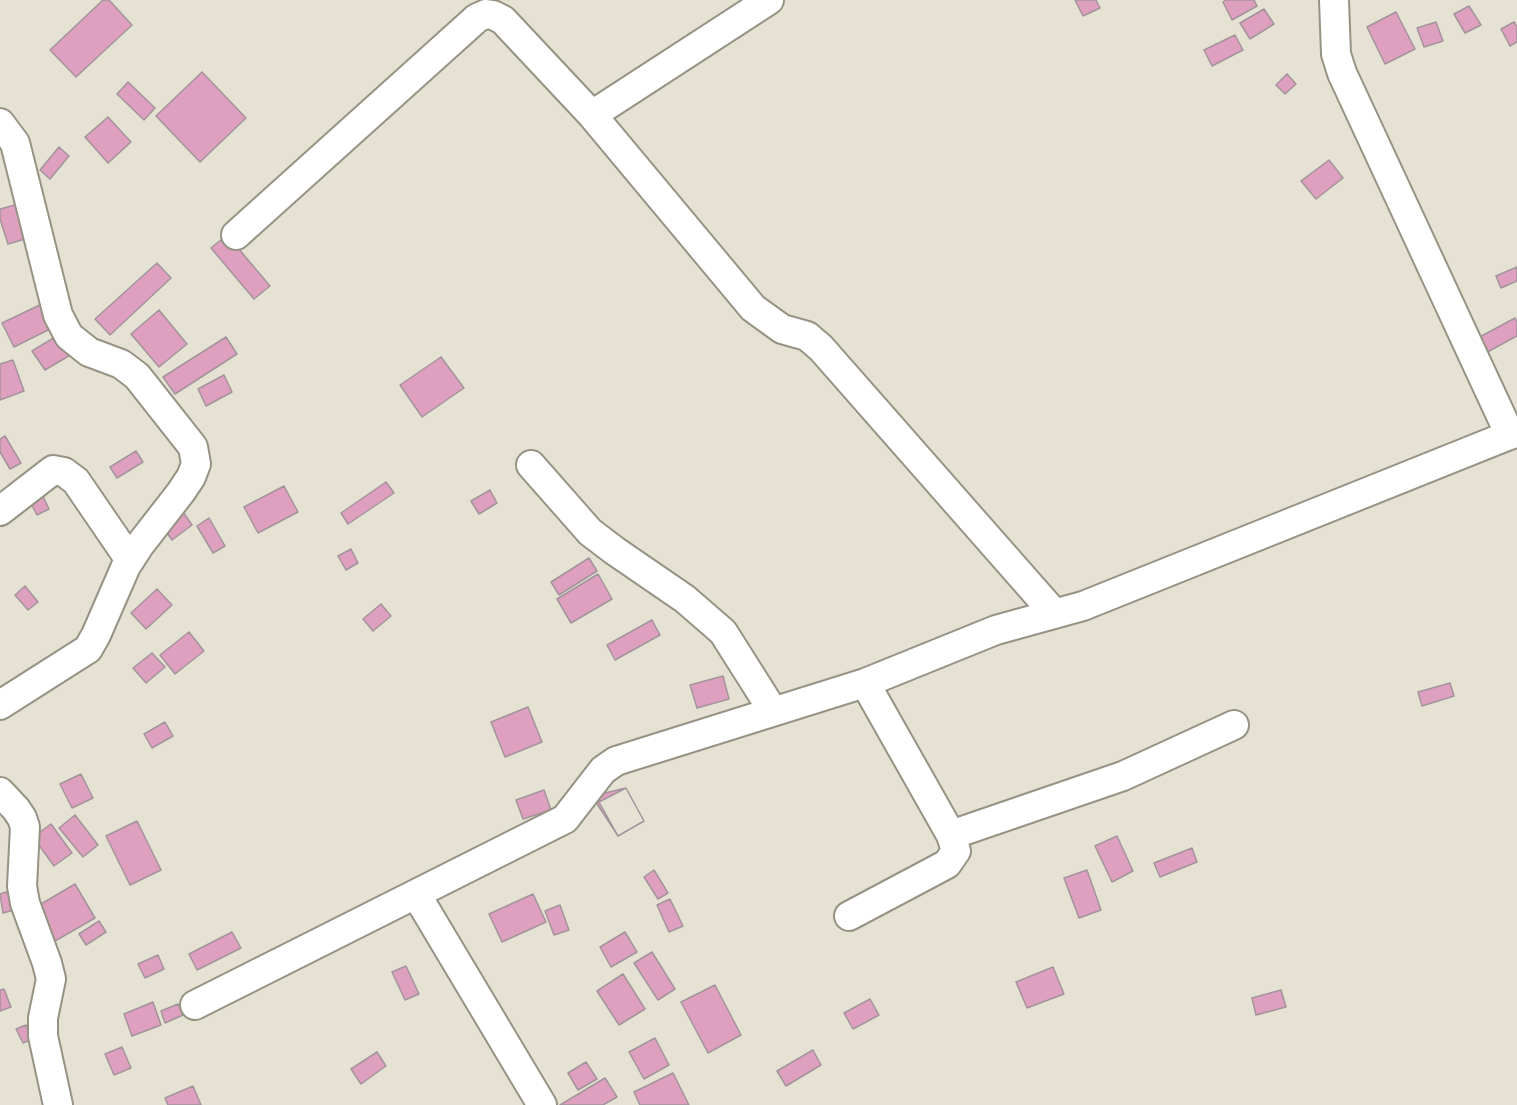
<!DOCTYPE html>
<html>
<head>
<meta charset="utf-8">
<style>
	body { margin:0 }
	canvas { display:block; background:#e5e2d3 }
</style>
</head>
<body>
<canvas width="1517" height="1105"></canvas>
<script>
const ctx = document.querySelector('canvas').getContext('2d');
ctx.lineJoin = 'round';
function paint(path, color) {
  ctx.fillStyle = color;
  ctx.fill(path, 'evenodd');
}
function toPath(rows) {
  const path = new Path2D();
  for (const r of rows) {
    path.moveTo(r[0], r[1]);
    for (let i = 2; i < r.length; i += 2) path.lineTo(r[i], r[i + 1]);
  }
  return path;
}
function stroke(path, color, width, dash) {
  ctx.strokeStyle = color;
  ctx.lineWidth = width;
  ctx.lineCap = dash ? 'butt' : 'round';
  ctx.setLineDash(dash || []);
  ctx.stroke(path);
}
const building = toPath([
	[103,0,109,0,132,25,76,77,50,50,103,0],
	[1075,0,1096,0,1100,8,1083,16,1075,0],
	[1226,0,1254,0,1257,6,1232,20,1223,2,1226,0],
	[1469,6,1481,25,1465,33,1454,14,1469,6],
	[1264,9,1274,24,1250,39,1240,23,1264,9],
	[1396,12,1415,49,1385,64,1367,27,1396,12],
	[1436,22,1443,41,1424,47,1417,28,1436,22],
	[1514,22,1517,27,1517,42,1510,46,1501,29,1514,22],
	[1235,35,1243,50,1212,66,1204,50,1235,35],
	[202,72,246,118,200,162,156,116,202,72],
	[1287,74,1296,84,1285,94,1276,85,1287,74],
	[128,82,155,108,144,120,117,94,128,82],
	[108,117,131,142,108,163,85,137,108,117],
	[59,147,69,156,50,179,40,170,59,147],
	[1329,160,1343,178,1316,199,1301,181,1329,160],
	[22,203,32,237,8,244,0,219,0,209,22,203],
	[227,235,270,286,254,299,211,248,227,235],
	[157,263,171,278,110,335,95,319,157,263],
	[1517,267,1517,281,1501,288,1496,276,1517,267],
	[44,303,56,326,14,347,2,323,44,303],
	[159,310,187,344,159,367,131,334,159,310],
	[1515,318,1517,322,1517,336,1482,355,1474,340,1515,318],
	[60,334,72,354,45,370,32,351,60,334],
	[226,337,237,354,175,394,163,377,226,337],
	[441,357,464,388,422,417,400,385,441,357],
	[13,360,24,391,0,400,0,364,13,360],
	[224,375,232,392,206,406,198,389,224,375],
	[5,436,21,463,10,469,0,452,0,439,5,436],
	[136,451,143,462,117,478,110,467,136,451],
	[386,482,394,493,348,524,341,513,386,482],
	[284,486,298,512,258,533,244,507,284,486],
	[40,490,49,509,37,515,27,496,40,490],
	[490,490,497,503,479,514,471,501,490,490],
	[183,512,192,525,172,540,162,526,183,512],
	[209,518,225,546,213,553,197,526,209,518],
	[351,549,358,563,346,570,338,556,351,549],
	[589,558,597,571,559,595,551,582,589,558],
	[598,574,612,599,571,623,557,599,598,574],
	[25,586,38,602,28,610,15,595,25,586],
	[157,589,172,605,146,629,131,613,157,589],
	[381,604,391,616,373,631,363,619,381,604],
	[652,620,660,635,615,660,607,645,652,620],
	[189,632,204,651,175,674,160,655,189,632],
	[152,653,165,667,146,683,133,668,152,653],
	[723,676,729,699,697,708,690,685,723,676],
	[1450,683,1454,696,1422,706,1418,692,1450,683],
	[528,707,542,742,505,757,491,722,528,707],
	[165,722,173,736,152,748,144,734,165,722],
	[81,774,93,798,72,808,60,784,81,774],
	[626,788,644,821,618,836,599,802,626,788],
	[626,788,644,821,618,836,592,796,626,788],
	[544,790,551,810,523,819,516,800,544,790],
	[75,815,98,845,83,857,59,828,75,815],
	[137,821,161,870,130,885,106,836,137,821],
	[51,824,72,853,54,866,33,837,51,824],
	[1117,836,1133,871,1112,882,1095,846,1117,836],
	[1192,848,1197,862,1160,877,1154,863,1192,848],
	[654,870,668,893,658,899,644,877,654,870],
	[1087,870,1101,910,1079,918,1064,878,1087,870],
	[75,884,95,918,55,941,36,907,75,884],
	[12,890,18,909,3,913,0,894,12,890],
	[533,894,546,922,502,942,489,914,533,894],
	[670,899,683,926,669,932,657,905,670,899],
	[560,905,569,930,554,935,545,911,560,905],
	[99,921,106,932,86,945,79,934,99,921],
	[232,932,241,948,197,970,189,954,232,932],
	[625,932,637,952,611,967,600,947,625,932],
	[652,952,675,989,658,1000,634,963,652,952],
	[158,955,164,969,145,978,138,964,158,955],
	[406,966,419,994,405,1000,392,972,406,966],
	[1053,967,1064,994,1027,1008,1016,982,1053,967],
	[623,974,645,1009,619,1025,597,991,623,974],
	[715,985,741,1035,708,1053,681,1002,715,985],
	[4,989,11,1007,0,1011,0,990,4,989],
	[1281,990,1286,1007,1256,1015,1252,998,1281,990],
	[870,999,879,1015,853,1029,844,1013,870,999],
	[153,1002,161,1025,132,1036,124,1014,153,1002],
	[178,1004,183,1015,165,1023,161,1011,178,1004],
	[26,1025,32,1039,23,1043,16,1029,26,1025],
	[655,1038,669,1065,644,1079,629,1052,655,1038],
	[122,1047,131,1068,114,1075,105,1054,122,1047],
	[813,1050,821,1065,786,1086,777,1071,813,1050],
	[377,1052,386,1066,361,1084,351,1069,377,1052],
	[586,1062,597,1079,578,1090,568,1073,586,1062],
	[673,1073,689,1105,640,1105,634,1092,673,1073],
	[605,1078,617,1097,603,1105,560,1105,605,1078],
	[193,1086,201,1105,168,1105,165,1098,193,1086]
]);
paint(building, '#dea0be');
stroke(building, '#a3949b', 1.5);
const street = toPath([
	[1334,0,1336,54,1342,73,1510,435],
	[592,115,769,0],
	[0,123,15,143,58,315,69,336,89,352,121,364,137,376,193,447,196,464,191,477,181,492,139,546,126,566,96,635,88,649,0,705],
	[236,235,477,18,486,14,493,15,503,20,592,115,753,308,782,329,807,336,821,348,1054,613],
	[531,465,590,532,615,551,685,599,723,632,773,711],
	[0,511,53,470,64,472,76,481,130,560],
	[0,792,16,809,22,818,25,827,22,886,25,903,47,963,51,979,43,1018,43,1036,58,1105],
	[951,835,1123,776,1234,725],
	[416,894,542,1105],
	[849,916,947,864,956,851,951,835,865,683],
	[195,1005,565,819,603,770,616,761,865,683,996,630,1083,606,1517,432]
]);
stroke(street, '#969385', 32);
stroke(street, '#fff', 28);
</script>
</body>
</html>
